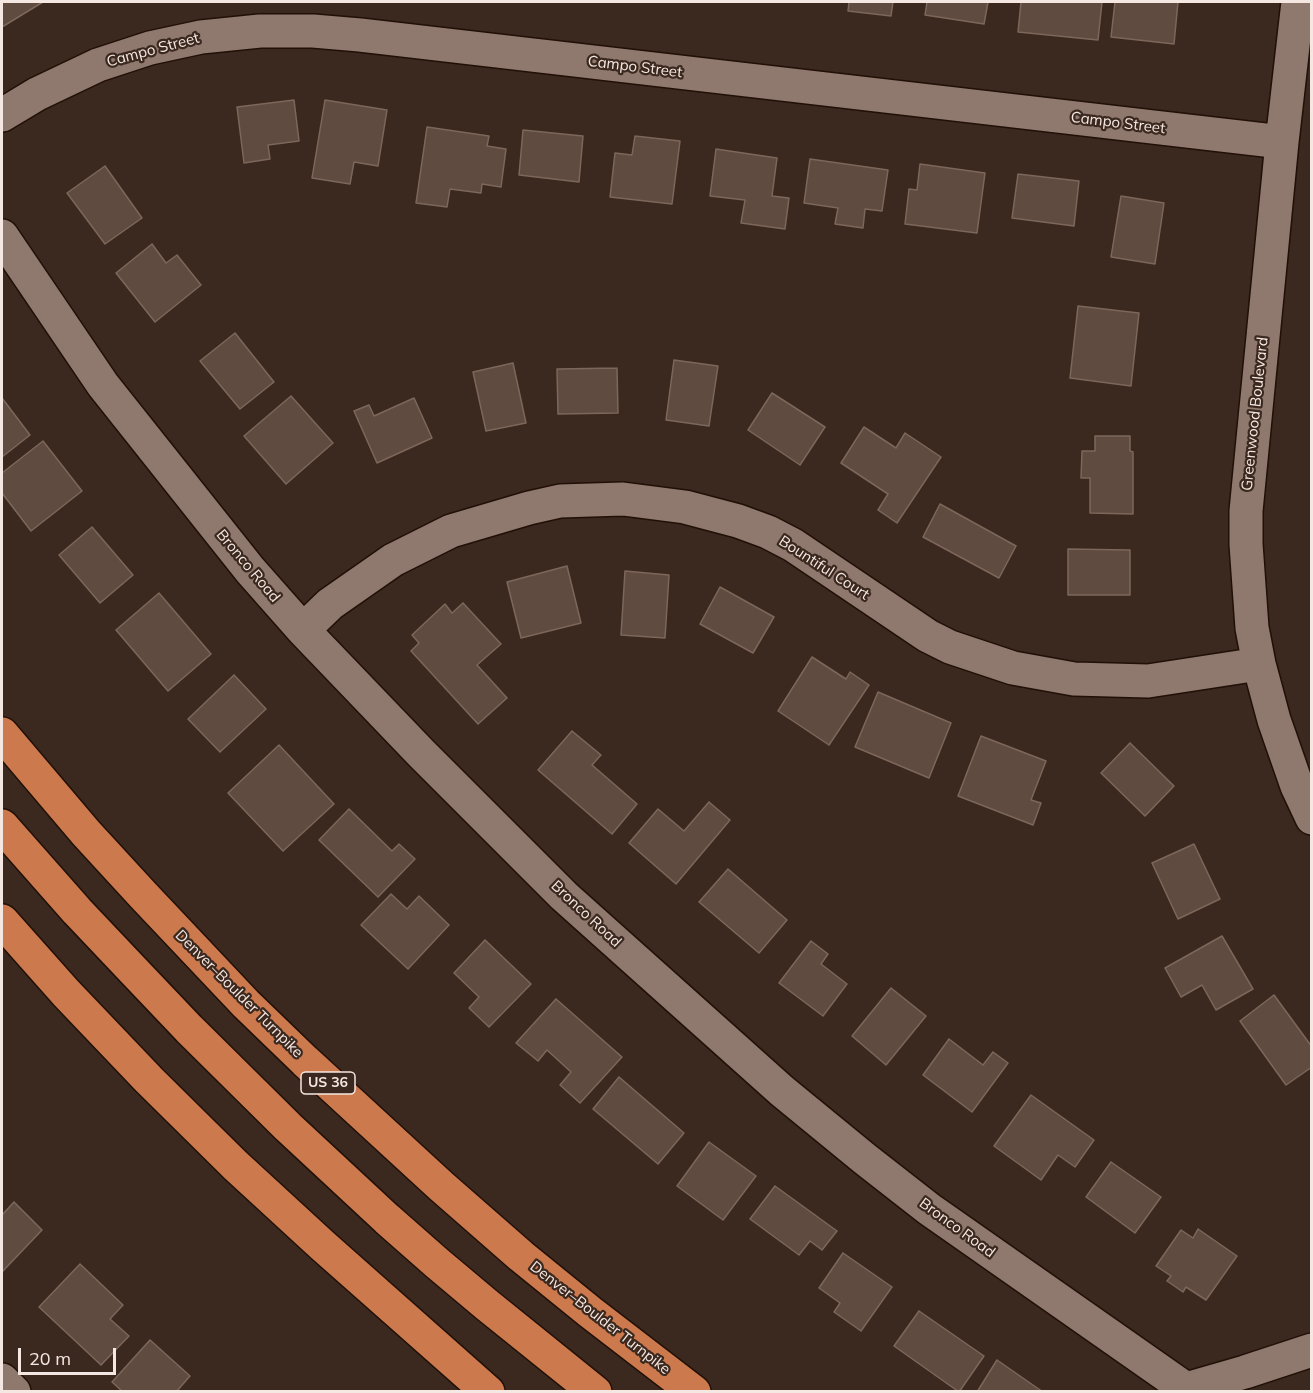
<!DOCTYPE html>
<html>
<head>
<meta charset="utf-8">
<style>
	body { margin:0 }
	#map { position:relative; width:1313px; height:1393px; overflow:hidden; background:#3b281e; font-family:Mulish,sans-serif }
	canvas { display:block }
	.frame { position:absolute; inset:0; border:3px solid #f5e8e2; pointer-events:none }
	.scale { position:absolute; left:18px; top:1348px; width:98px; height:27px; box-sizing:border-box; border:3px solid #f5e8e2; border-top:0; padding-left:8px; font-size:18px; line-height:21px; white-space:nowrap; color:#f5e8e2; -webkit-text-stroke:4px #3b281e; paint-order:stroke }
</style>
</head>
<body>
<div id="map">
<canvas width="1313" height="1393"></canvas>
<div class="frame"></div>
<div class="scale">20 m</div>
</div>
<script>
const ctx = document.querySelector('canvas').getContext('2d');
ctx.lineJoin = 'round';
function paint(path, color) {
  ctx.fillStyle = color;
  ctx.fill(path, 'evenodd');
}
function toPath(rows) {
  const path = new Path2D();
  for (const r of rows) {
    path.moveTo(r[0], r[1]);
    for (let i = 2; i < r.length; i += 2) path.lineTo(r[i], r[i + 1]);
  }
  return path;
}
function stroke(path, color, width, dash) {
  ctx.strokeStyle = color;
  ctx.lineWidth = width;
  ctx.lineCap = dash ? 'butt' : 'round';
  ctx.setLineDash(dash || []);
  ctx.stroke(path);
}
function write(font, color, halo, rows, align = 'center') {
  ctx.font = font + ' Mulish,sans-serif';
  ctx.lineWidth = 4.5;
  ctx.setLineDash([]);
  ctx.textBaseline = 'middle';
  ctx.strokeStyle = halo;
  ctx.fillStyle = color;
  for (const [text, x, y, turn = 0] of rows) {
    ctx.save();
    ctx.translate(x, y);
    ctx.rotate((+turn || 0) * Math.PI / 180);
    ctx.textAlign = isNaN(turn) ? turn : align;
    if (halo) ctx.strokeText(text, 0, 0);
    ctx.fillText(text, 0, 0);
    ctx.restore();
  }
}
const building = toPath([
	[2,2,43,2,2,27,2,2],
	[849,2,893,2,891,16,848,11,849,2],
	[927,2,988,2,984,24,925,15,927,2],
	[1021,2,1102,2,1098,40,1018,32,1021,2],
	[1115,2,1178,2,1174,44,1111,37,1115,2],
	[294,100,299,141,268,145,270,159,244,163,237,107,294,100],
	[325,100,387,110,378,166,354,162,350,184,312,178,325,100],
	[427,127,489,136,487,146,506,149,501,187,482,184,481,193,450,189,447,207,416,203,427,127],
	[523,130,583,136,579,182,519,175,523,130],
	[635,136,680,141,672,204,610,197,615,153,632,155,635,136],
	[716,149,777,158,772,196,789,198,785,229,741,223,745,200,710,196,716,149],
	[810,159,888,170,882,211,865,209,863,228,835,224,838,208,804,203,810,159],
	[920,164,985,173,977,233,905,224,909,189,917,190,920,164],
	[105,166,142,218,105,244,67,193,105,166],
	[1018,174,1079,181,1074,226,1012,218,1018,174],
	[1121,196,1164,203,1155,264,1111,257,1121,196],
	[152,244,166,263,177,255,201,285,155,322,116,273,152,244],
	[1078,306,1139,313,1131,386,1070,378,1078,306],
	[235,333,274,382,240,409,200,361,235,333],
	[674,360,718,366,709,426,666,420,674,360],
	[513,363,526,423,486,431,473,372,513,363],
	[617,368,618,413,558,414,557,369,617,368],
	[772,393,825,427,800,465,748,430,772,393],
	[291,396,333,443,286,484,244,436,291,396],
	[2,398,30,435,2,457,2,398],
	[414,398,432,438,377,463,354,411,369,405,374,416,414,398],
	[864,427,896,448,905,433,941,457,897,523,878,510,888,494,841,463,864,427],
	[1095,436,1130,436,1130,451,1133,452,1133,514,1090,513,1090,478,1081,478,1082,451,1095,451,1095,436],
	[43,441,82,491,31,531,2,493,2,473,43,441],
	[940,504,1016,546,999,578,923,537,940,504],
	[92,527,133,575,100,603,59,555,92,527],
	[1068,549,1130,550,1130,595,1068,595,1068,549],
	[567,566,581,623,521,638,507,582,567,566],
	[625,571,669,575,665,638,621,635,625,571],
	[720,587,774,617,753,653,700,624,720,587],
	[159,593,211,654,168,691,116,630,159,593],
	[463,603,501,644,477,665,507,698,478,724,411,651,419,643,412,635,445,604,452,613,463,603],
	[812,657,846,679,850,672,869,685,829,745,778,711,812,657],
	[234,675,266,709,220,752,188,719,234,675],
	[878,692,951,723,929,778,855,747,878,692],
	[572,731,601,755,592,765,637,804,612,834,538,770,572,731],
	[981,736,1046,761,1031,800,1041,803,1033,825,958,796,981,736],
	[1130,743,1174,786,1145,816,1101,773,1130,743],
	[279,745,334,804,283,851,228,793,279,745],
	[709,802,730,820,676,884,629,843,658,809,684,831,709,802],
	[349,809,392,851,399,844,415,859,378,897,319,840,349,809],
	[1194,844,1220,899,1178,919,1152,863,1194,844],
	[728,869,787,920,759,953,699,902,728,869],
	[391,894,407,909,419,896,449,925,408,969,361,925,391,894],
	[1222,936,1253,989,1216,1010,1202,985,1181,997,1165,968,1222,936],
	[485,940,531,984,489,1027,469,1008,479,997,454,973,485,940],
	[811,941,828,954,821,964,847,984,823,1016,779,983,811,941],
	[891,988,926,1016,886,1065,852,1036,891,988],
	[1274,995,1312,1047,1312,1067,1286,1085,1240,1021,1274,995],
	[556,999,622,1057,580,1103,560,1085,571,1072,547,1050,538,1061,516,1043,556,999],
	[949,1039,983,1065,993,1052,1008,1063,972,1112,923,1075,949,1039],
	[619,1077,684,1133,658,1164,593,1109,619,1077],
	[1031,1095,1094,1140,1075,1167,1058,1155,1041,1180,994,1146,1031,1095],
	[709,1142,756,1176,723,1220,677,1186,709,1142],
	[1111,1162,1161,1197,1135,1233,1086,1197,1111,1162],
	[775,1186,837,1231,822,1250,810,1241,799,1255,750,1219,775,1186],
	[14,1202,42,1230,2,1272,2,1215,14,1202],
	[1198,1229,1237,1256,1206,1300,1186,1287,1183,1292,1167,1281,1171,1276,1156,1266,1181,1230,1193,1238,1198,1229],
	[843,1253,892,1287,861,1331,834,1312,840,1303,819,1288,843,1253],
	[80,1264,123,1305,110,1319,129,1336,101,1365,39,1307,80,1264],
	[919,1311,984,1356,959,1392,894,1346,919,1311],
	[150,1340,190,1376,176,1392,123,1392,112,1382,150,1340],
	[997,1360,1043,1392,977,1392,997,1360]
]);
paint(building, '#604b40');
stroke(building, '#7d675b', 1.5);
const minor = toPath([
	[1298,2,1282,142,1246,511,1246,544,1252,628,1259,664,1274,720,1297,786,1312,818],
	[2,115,37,94,98,65,150,48,201,37,260,31,313,31,360,35,1282,142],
	[2,236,103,385,250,570,303,630,421,753,564,896,782,1091,865,1159,929,1209,1186,1389,1245,1372,1312,1350],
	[303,630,330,604,393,560,451,531,529,508,560,501,623,499,685,507,738,521,768,532,793,545,928,636,950,647,1013,668,1074,679,1148,681,1259,664],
	[2,1380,14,1392]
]);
const highway = toPath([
	[2,734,86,833,143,895,246,1004,305,1061,441,1186,521,1256,590,1312,694,1392],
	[2,826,77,911,131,968,189,1029,288,1127,387,1219,437,1263,487,1305,595,1392],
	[2,921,66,993,149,1080,235,1165,322,1245,488,1392]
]);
stroke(minor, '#211007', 36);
stroke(highway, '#211007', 36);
stroke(minor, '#8f786d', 33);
stroke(highway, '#cc7a4d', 33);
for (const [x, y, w] of [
	[328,1083,54]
]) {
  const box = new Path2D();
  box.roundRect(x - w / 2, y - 11, w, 22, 4.5);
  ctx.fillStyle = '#3b281e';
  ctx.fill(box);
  stroke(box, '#f5e8e2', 1.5);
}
write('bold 14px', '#f5e8e2', null, [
	["US 36",328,1083]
]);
write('15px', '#f5e8e2', '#3b281e', [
	["Campo Street",153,50,-15],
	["Campo Street",635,67,7],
	["Campo Street",1118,123,7],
	["Greenwood Boulevard",1255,414,-84],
	["Bronco Road",248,566,50],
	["Bountiful Court",824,568,33],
	["Bronco Road",586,914,43],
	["Denver–Boulder Turnpike",239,994,45],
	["Bronco Road",957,1228,36],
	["Denver–Boulder Turnpike",600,1318,38]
]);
</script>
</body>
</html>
